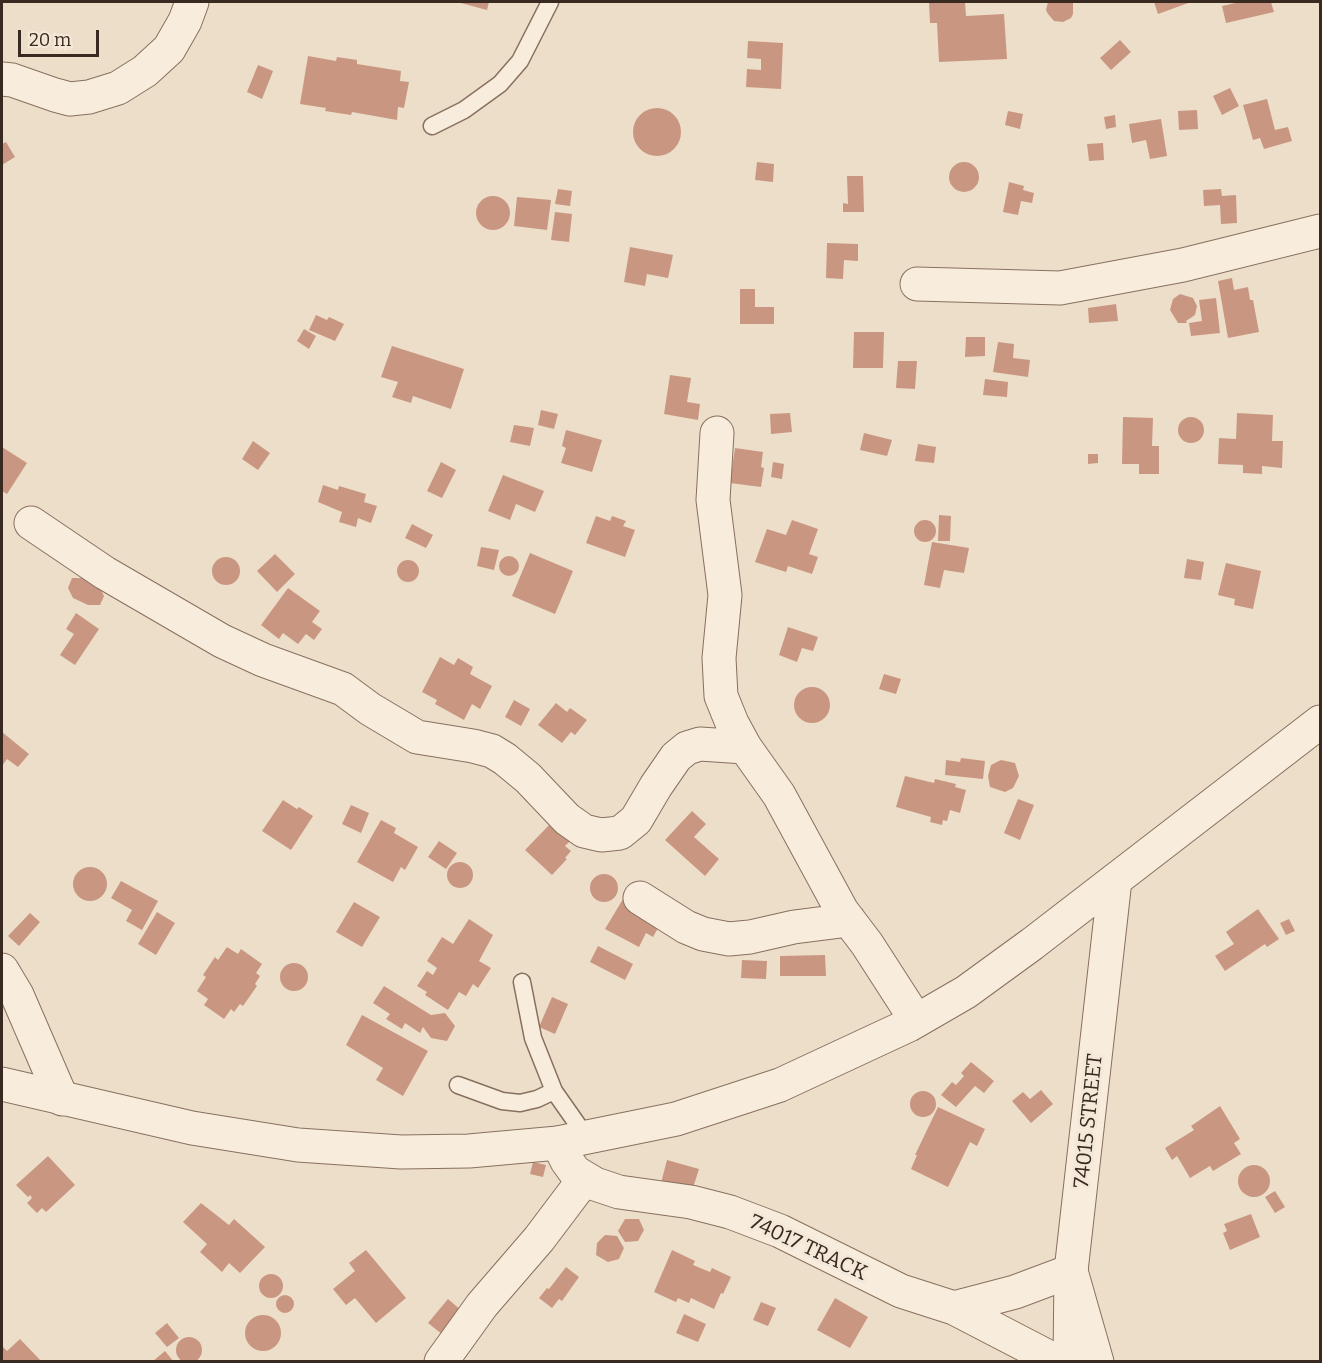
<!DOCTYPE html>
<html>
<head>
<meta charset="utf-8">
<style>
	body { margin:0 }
	#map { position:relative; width:1322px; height:1363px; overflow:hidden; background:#eddec9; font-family:Bitter,serif }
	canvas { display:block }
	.frame { position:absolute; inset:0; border:3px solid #392a21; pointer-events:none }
	.scale { position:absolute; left:18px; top:30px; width:81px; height:27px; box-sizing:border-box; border:3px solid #392a21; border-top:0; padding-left:8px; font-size:18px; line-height:21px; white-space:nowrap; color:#392a21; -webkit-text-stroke:4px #f4e9d8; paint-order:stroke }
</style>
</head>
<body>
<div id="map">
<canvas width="1322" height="1363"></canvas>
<div class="frame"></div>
<div class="scale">20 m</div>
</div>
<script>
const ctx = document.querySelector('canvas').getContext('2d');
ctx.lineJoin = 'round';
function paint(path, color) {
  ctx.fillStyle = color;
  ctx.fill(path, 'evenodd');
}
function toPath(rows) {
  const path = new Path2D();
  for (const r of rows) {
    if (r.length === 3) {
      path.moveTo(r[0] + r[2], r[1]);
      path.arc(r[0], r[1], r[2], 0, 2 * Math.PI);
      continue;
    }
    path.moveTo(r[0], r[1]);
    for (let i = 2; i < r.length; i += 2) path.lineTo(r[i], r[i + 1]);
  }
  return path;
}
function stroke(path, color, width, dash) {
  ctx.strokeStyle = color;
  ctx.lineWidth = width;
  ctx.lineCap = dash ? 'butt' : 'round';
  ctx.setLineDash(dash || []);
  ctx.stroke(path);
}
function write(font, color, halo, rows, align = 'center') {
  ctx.font = font + ' Bitter,serif';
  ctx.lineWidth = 6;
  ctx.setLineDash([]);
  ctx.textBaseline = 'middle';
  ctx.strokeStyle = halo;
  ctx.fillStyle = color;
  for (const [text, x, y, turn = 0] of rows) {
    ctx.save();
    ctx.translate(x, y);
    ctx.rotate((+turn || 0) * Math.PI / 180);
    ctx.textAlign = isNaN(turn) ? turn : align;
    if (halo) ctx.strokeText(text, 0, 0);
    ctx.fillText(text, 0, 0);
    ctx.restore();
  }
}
paint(toPath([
	[457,2,489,2,487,10],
	[929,2,965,2,966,16,1004,14,1007,59,939,62,937,23,930,23],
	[1048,2,1073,2,1073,14,1071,18,1063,22,1054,21,1048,14,1046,10],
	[1154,2,1191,2,1158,14],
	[1240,2,1271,2,1274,12,1226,23,1222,6],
	[1120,40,1131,52,1111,70,1100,58],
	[748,41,783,43,781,89,746,87,747,69,761,70,761,59,747,58],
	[308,56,336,61,337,57,357,60,357,64,401,71,400,81,409,82,404,108,398,107,397,120,352,112,351,115,325,111,326,108,300,104],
	[258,65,273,71,262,99,247,92],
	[1230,88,1239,106,1222,115,1213,96],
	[1267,99,1275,130,1288,127,1292,141,1264,149,1260,138,1253,140,1243,105],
	[657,132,24],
	[1197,110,1198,129,1179,130,1178,111],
	[1008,111,1023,114,1020,129,1005,125],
	[1115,115,1116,127,1106,129,1104,117],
	[1161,119,1167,156,1150,159,1146,140,1132,143,1129,124],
	[6,142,15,157,2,165,2,144],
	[1103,143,1104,160,1089,161,1087,144],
	[964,177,15],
	[757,162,774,164,773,182,755,180],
	[847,176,863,176,864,212,843,212,843,203,848,204],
	[1009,182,1024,186,1023,190,1034,193,1032,203,1021,201,1018,215,1003,212],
	[558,189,572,191,570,206,555,204],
	[1221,189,1222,196,1236,195,1237,223,1221,224,1220,205,1204,206,1203,190],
	[493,213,17],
	[517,197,551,200,547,230,514,226],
	[555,212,572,214,569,242,551,240],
	[827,243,858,244,858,261,844,260,843,279,826,278],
	[630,247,673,255,668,278,647,274,645,286,624,282],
	[1232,278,1234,290,1248,287,1250,300,1253,300,1259,332,1228,338,1218,281],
	[740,289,755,289,755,307,774,307,774,324,740,324],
	[1180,294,1193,298,1197,306,1195,315,1186,321,1187,323,1178,323,1170,310,1173,299],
	[1216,298,1220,333,1191,336,1189,323,1202,321,1199,300],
	[1116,304,1118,321,1089,323,1088,308],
	[316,315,327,320,329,317,344,324,335,341,309,330],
	[304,329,316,336,309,349,297,341],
	[854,332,884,332,883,368,853,368],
	[966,337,985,337,985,356,965,357],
	[998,342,1014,344,1013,358,1030,360,1028,377,993,372],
	[392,346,464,369,451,409,413,396,411,403,392,397,398,382,381,377],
	[898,361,917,361,915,389,896,388],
	[670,375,691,378,687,402,700,404,698,420,664,414],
	[985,379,1008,382,1007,397,983,395],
	[541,410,558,414,554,429,538,425],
	[790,413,792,432,771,434,770,414],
	[1237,413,1273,415,1272,441,1283,441,1282,468,1262,466,1262,474,1243,473,1243,465,1218,464,1219,438,1236,439],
	[1191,430,13],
	[1123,417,1153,418,1152,446,1159,446,1159,474,1139,474,1139,464,1122,464],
	[514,425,534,428,530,446,510,442],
	[566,430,602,440,592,472,561,463,566,448,562,446],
	[864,433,892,440,887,456,860,450],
	[253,441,270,453,258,470,242,459],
	[918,444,936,447,934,463,915,461],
	[2,447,27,463,7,494,2,491],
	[735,448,763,452,761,467,764,468,761,487,730,483],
	[1088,454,1098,454,1098,463,1088,464],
	[441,462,456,470,442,498,427,491],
	[773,462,784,464,782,479,771,477],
	[503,475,544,491,535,512,516,504,510,520,488,511],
	[323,485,338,490,339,486,366,494,364,502,377,506,371,523,358,518,356,527,339,522,342,512,318,502],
	[939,515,951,516,950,541,938,541],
	[596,516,610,521,612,516,626,521,623,526,635,530,625,557,586,543],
	[925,531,11],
	[792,520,818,529,809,554,818,557,812,574,788,566,786,572,755,562,767,529,786,535],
	[412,524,433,535,426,548,405,538],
	[932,542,969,548,964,573,944,570,940,588,924,585],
	[481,547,499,550,494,570,477,566],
	[530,553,573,571,555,614,512,596],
	[275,554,295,574,277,592,257,571],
	[509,566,10],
	[226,571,14],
	[1187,559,1204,562,1201,580,1184,578],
	[408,571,11],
	[1226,563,1261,571,1253,609,1234,605,1235,599,1218,595],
	[72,578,83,578,99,586,104,596,100,605,88,605,73,598,68,588],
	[288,588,320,611,312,622,322,629,314,640,306,634,298,644,283,633,279,639,261,625],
	[76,613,99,629,75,665,60,655,74,634,66,629],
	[788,627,818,637,813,651,802,648,797,662,779,655],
	[440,657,454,665,458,658,473,667,470,674,492,686,480,709,472,704,464,720,435,704,437,700,422,692],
	[884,674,901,679,896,694,879,689],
	[812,705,18],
	[514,700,530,709,521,726,505,717],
	[556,703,567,712,570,708,587,720,575,735,571,732,562,743,538,725],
	[2,732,29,754,18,767,7,759,2,766],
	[961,758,985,761,983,779,945,775,946,760,960,762],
	[1001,760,1015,763,1019,776,1013,788,1005,792,990,787,988,776,991,765],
	[905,776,934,783,935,779,956,784,955,787,966,790,960,813,950,810,947,821,943,820,942,825,930,822,931,817,896,807],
	[1018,799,1034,805,1020,840,1004,833],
	[283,800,297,809,299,807,313,816,291,850,262,831],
	[351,805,369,813,361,833,342,824],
	[692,811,706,824,694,837,719,859,705,876,665,840],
	[381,820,396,828,394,833,418,847,405,870,401,867,393,882,357,862],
	[551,823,570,841,565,846,571,851,565,858,567,859,552,875,525,850],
	[439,841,457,853,446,869,428,857],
	[460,875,13],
	[90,884,17],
	[604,888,14],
	[121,881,158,901,142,930,126,921,132,910,111,898],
	[623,899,662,921,653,937,646,933,639,947,605,929],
	[354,902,380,917,362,947,336,932],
	[1258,909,1279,939,1267,947,1265,944,1225,971,1215,956,1234,944,1226,932],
	[157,912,175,923,156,955,138,944],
	[30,913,40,922,19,946,8,936],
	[469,919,493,935,479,961,491,968,478,988,473,984,466,996,459,992,448,1010,425,995,427,992,417,986,427,971,433,975,437,968,427,961,442,937,453,944],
	[1289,919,1295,931,1286,935,1280,923],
	[598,946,633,964,625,980,590,962],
	[227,947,238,954,241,949,262,964,256,973,260,976,255,984,257,986,243,1006,240,1004,234,1012,231,1009,224,1019,204,1005,208,999,197,991,206,977,203,975,215,957,218,960],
	[825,955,826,976,780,976,780,956],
	[742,960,767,961,766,979,741,978],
	[294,977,14],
	[384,986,431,1015,445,1013,455,1026,447,1041,431,1038,423,1027,420,1033,405,1023,402,1029,386,1019,390,1014,373,1003],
	[552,997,568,1004,555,1034,539,1027],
	[362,1015,428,1051,403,1096,376,1080,383,1068,346,1045],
	[971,1062,994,1081,984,1093,975,1086,956,1107,941,1095,952,1082,956,1085,964,1076,961,1073],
	[1041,1090,1053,1104,1031,1123,1012,1101,1023,1092,1030,1099],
	[923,1104,13],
	[1220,1106,1240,1139,1234,1143,1241,1154,1213,1171,1210,1166,1190,1178,1177,1156,1172,1160,1165,1148,1194,1130,1191,1126],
	[938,1107,985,1129,977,1146,970,1142,948,1187,911,1169,917,1155,915,1155],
	[48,1156,75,1185,46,1212,42,1208,37,1213,27,1203,32,1198,30,1195,28,1197,16,1185],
	[667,1160,699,1169,692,1191,661,1183],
	[533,1162,546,1165,543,1177,530,1174],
	[1254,1181,16],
	[1275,1191,1285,1207,1275,1213,1265,1197],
	[201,1203,229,1225,234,1219,265,1247,240,1273,229,1263,222,1272,200,1252,207,1244,183,1222],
	[1251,1214,1260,1237,1230,1250,1223,1233,1227,1231,1224,1224],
	[625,1219,639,1219,644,1230,638,1241,625,1242,618,1231],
	[605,1235,617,1236,624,1248,619,1259,608,1262,596,1255,597,1243],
	[366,1250,406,1298,376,1323,355,1298,346,1305,333,1289,355,1271,349,1263],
	[672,1250,695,1261,693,1265,710,1272,712,1268,731,1277,723,1294,721,1293,714,1309,691,1298,689,1303,678,1298,676,1302,654,1292],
	[566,1267,579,1277,562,1301,559,1299,552,1308,539,1298,547,1288,549,1289],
	[271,1286,12],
	[285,1304,9],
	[835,1298,868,1317,850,1348,817,1330],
	[448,1299,462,1311,443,1335,428,1323],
	[761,1302,776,1308,768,1326,753,1320],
	[684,1314,706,1324,698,1342,676,1333],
	[263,1333,18],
	[167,1323,179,1338,167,1347,155,1333],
	[189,1350,13],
	[20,1339,42,1362,2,1362,2,1346,7,1351],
	[165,1351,174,1362,152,1362]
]), '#c99781');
const service = toPath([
	[432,126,464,110,500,84,520,61,550,2],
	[522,982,533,1038,554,1091,587,1138],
	[458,1085,502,1101,520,1103,537,1099,554,1091]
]);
const minor = toPath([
	[2,79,12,80,55,95,70,99,89,97,118,88,145,71,169,49,185,21,192,2],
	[917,284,1060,288,1183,265,1320,231],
	[717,433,713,500,725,595,719,658,721,696,732,723,745,747,779,795,842,911,867,944,916,1020],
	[31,523,105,573,222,641,263,660,343,689,370,709,417,737,473,746,492,751,505,759,528,778,567,819,584,831,601,835,620,833,636,820,656,786,676,757,687,748,700,744,745,747],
	[640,898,686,927,703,934,729,939,750,937,794,927,849,920],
	[2,970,17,995,62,1099],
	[558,1143,567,1161,575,1172,595,1184,619,1192,691,1202,730,1212,780,1231,901,1291,954,1308,1015,1292,1071,1271,1097,1362],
	[954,1308,1058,1362],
	[441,1362,482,1305,539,1239,585,1178]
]);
const tertiary = toPath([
	[2,1084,192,1128,298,1145,401,1152,469,1151,558,1143,676,1119,780,1085,909,1025,966,992,1032,944,1320,722],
	[1070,1362,1071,1271,1115,880]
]);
stroke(service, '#88705e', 19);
stroke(minor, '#88705e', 35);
stroke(tertiary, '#88705e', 35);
stroke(service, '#f8ecdc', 16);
stroke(minor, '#f8ecdc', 33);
stroke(tertiary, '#f8ecdc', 33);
write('21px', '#392a21', '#f4e9d8', [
	["74015 STREET",1089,1121,-84],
	["74017 TRACK",808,1248,25]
]);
</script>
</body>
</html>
